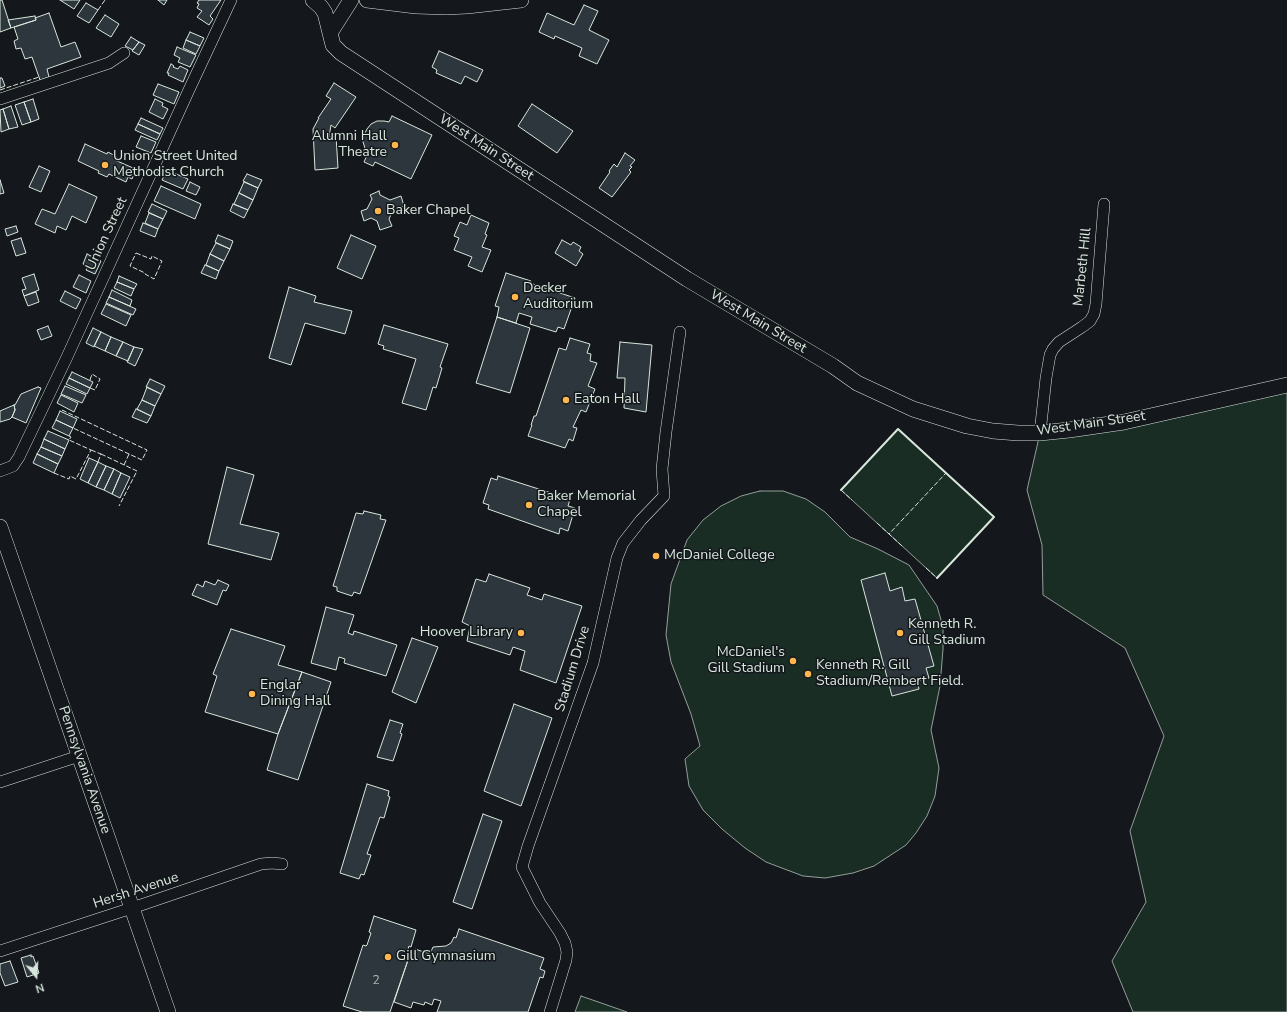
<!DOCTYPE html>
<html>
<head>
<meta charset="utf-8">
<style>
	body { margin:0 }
	#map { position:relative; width:1287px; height:1012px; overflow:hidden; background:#14181c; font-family:"Nunito Sans",sans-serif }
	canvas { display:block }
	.north { position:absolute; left:16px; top:956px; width:40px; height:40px; -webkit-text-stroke:3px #14181c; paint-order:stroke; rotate:162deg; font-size:11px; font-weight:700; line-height:16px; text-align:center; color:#d8e6dc }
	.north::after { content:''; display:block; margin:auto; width:14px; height:18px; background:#d8e6dc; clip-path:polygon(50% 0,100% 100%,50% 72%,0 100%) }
</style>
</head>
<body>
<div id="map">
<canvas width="1287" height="1012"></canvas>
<div class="north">N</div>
</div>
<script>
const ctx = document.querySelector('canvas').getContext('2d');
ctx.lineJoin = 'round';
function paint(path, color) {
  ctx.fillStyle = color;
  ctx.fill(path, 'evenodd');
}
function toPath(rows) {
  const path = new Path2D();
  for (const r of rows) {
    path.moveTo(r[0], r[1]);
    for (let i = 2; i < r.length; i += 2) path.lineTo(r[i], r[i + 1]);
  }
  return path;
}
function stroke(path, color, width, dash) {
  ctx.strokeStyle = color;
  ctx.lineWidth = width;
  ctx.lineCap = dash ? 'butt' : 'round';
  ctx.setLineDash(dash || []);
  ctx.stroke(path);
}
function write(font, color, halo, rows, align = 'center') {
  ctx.font = font + ' "Nunito Sans",sans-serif';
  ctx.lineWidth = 3;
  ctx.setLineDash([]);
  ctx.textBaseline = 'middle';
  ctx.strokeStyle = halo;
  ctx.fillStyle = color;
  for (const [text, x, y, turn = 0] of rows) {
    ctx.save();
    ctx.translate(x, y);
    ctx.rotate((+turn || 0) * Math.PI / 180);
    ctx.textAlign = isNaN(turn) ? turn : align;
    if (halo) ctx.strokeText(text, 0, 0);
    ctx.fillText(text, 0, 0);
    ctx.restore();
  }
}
const green = toPath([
	[1287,385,1287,1012,1133,1012,1112,961,1146,902,1130,831,1164,736,1125,648,1043,595,1042,545,1027,490,1040,433,1287,385],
	[898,429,994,517,937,578,841,490,898,429],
	[760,491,783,491,806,499,825,512,850,537,878,549,909,565,937,606,943,627,943,649,940,686,931,730,939,768,935,796,927,816,916,833,906,845,874,866,853,873,825,878,803,876,766,862,745,848,722,829,703,810,689,786,685,759,700,746,691,714,671,662,666,635,671,584,687,540,703,520,721,506,741,496,760,491],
	[581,996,627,1012,575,1012,581,996]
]);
paint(green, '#1a2d24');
stroke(green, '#939e99', 1);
const building = toPath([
	[0,0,2,0,11,28,0,32,0,0],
	[60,0,80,0,74,9,60,0],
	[158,0,167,0,164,5,158,0],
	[199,0,221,0,210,16,213,19,209,25,197,17,202,11,197,8,199,4,197,3,199,0],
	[86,3,98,10,89,23,77,16,86,3],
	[584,5,598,11,589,30,609,40,597,64,579,56,582,48,555,36,554,39,539,32,547,13,574,25,584,5],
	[49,13,61,47,75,42,81,57,47,69,49,77,40,80,32,57,25,59,21,48,16,49,14,41,18,39,14,27,36,20,35,18,49,13],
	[105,15,119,24,111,37,96,28,105,15],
	[35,16,36,20,11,28,8,20,35,16],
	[190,32,204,38,200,46,186,40,190,32],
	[131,37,139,42,133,50,125,46,131,37],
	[186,40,200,46,196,54,183,48,186,40],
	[139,42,145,45,139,55,132,51,139,42],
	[177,47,196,55,190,67,178,62,180,58,174,55,177,47],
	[439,51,483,70,477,82,465,76,461,84,436,73,437,70,432,67,439,51],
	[171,64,174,66,173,67,178,69,180,66,188,70,183,82,168,75,169,73,167,73,171,64],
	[0,78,2,78,5,86,0,88,0,78],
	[334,83,356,97,335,128,331,125,329,137,336,136,338,168,315,170,313,129,319,118,318,118,331,99,326,96,334,83],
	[158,84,179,92,174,104,153,95,158,84],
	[33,99,39,119,31,122,24,102,33,99],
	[155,99,163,103,162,106,168,109,163,119,149,112,155,99],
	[24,102,31,122,22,125,15,105,24,102],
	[532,104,573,131,557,153,518,126,532,104],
	[11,106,18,127,9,129,3,109,11,106],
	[3,109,9,129,1,132,0,110,3,109],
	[392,116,432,135,411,179,375,162,373,166,364,162,368,153,365,148,363,142,364,135,367,129,371,124,377,121,384,121,389,122,392,116],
	[141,118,163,128,160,134,138,124,141,118],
	[138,124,160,134,157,140,135,130,138,124],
	[141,136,156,142,151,153,136,147,141,136],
	[85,144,107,154,108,152,117,157,115,160,133,168,130,173,134,174,132,179,128,177,126,182,109,174,107,177,98,173,99,171,78,161,85,144],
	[625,153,635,160,630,166,632,167,629,170,631,172,612,197,599,188,610,172,609,171,614,164,617,167,625,153],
	[39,166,50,171,41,192,29,187,39,166],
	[167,170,188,179,183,189,162,180,167,170],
	[247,174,262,180,258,188,243,181,247,174],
	[0,180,4,193,0,194,0,180],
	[190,182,200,187,196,195,186,191,190,182],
	[244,182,258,188,253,200,239,193,244,182],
	[69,184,97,197,86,223,72,216,66,230,57,226,55,233,35,224,42,209,55,214,69,184],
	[161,186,201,204,195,219,154,201,161,186],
	[379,191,380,195,390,200,401,196,404,206,393,210,389,219,392,226,380,230,377,221,371,218,364,221,361,211,367,209,372,199,370,195,379,191],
	[239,193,253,200,248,210,234,204,239,193],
	[152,204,167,211,163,219,148,212,152,204],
	[233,204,248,210,244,218,230,211,233,204],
	[149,213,163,219,158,229,145,223,149,213],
	[471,215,489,223,485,234,487,235,482,247,491,250,482,272,468,266,472,257,454,250,459,238,454,236,460,222,467,225,471,215],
	[143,223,158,229,155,237,140,231,143,223],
	[16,226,18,232,7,236,5,229,16,226],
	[218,235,233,241,230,249,215,242,218,235],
	[351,235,376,246,362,279,337,268,351,235],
	[21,238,26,253,16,256,11,241,21,238],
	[562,240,571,245,573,242,581,247,579,251,583,254,576,266,555,253,562,240],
	[216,243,230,249,224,261,210,254,216,243],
	[87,254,101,261,95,274,86,270,88,266,83,264,87,254],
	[210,254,224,261,219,271,206,265,210,254],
	[205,265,219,271,216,279,201,273,205,265],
	[506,273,531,281,530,283,575,298,564,329,558,327,556,332,530,324,532,317,519,313,516,323,497,317,499,307,495,306,506,273],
	[34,274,39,290,24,296,22,290,26,289,22,278,34,274],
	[79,275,91,281,86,293,73,287,79,275],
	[119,276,137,284,134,289,117,282,119,276],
	[117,282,134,289,131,296,114,288,117,282],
	[289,287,316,296,314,302,352,311,345,334,305,323,291,365,269,358,289,287],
	[112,290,132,300,130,306,109,297,112,290],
	[65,291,81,299,76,309,60,301,65,291],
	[36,292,39,302,28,306,24,296,36,292],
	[109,297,136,309,133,315,106,303,109,297],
	[106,304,131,315,126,326,101,314,106,304],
	[497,317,530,328,510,393,476,383,497,317],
	[384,325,448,344,440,367,442,368,436,388,433,387,426,410,402,403,416,359,383,349,384,346,378,344,384,325],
	[48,326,52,336,41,340,37,330,48,326],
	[93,328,101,332,94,347,86,343,93,328],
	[101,332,111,337,105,351,94,346,101,332],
	[111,337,123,342,116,356,105,351,111,337],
	[570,338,590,344,587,353,591,354,590,361,597,363,588,386,595,389,586,412,581,410,573,427,577,428,573,441,569,439,565,448,528,436,532,425,531,425,534,416,536,416,559,348,566,350,570,338],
	[123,342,134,347,128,361,116,356,123,342],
	[620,342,652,345,646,412,624,408,625,378,617,378,620,342],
	[134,347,143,349,135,366,127,362,134,347],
	[72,372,93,382,90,388,69,378,72,372],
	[69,378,90,388,87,394,66,384,69,378],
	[150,379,165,386,161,394,146,387,150,379],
	[65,386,86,395,82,403,61,394,65,386],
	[38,387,41,388,26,423,12,417,15,410,14,405,15,405,21,394,38,387],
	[147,387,161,394,155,406,142,400,147,387],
	[61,395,78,403,74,412,57,403,61,395],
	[142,400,155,406,151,416,137,409,142,400],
	[14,405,15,410,12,417,10,419,0,422,0,411,14,405],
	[136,409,151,416,147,423,132,417,136,409],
	[60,411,77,419,73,428,56,420,60,411],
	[56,420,73,428,69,436,52,428,56,420],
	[48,431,69,440,65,449,44,439,48,431],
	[44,439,65,449,62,456,41,447,44,439],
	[41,447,62,456,58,464,37,454,41,447],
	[37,454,58,464,54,473,33,463,37,454],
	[89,458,98,462,88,483,80,479,89,458],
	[98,462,106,466,96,487,88,483,98,462],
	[106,466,114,469,104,490,96,487,106,466],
	[227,467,254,475,240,524,279,533,271,560,208,544,227,467],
	[114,469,121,473,112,494,104,490,114,469],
	[121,473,130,477,120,498,112,494,121,473],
	[498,476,570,499,568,506,575,508,568,531,560,528,559,534,488,509,489,505,483,503,491,478,497,480,498,476],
	[364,511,381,515,380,519,386,520,360,594,354,592,352,596,337,591,337,587,333,586,356,513,363,514,364,511],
	[885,573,890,591,902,587,905,601,915,599,934,666,926,668,929,678,917,681,919,689,892,696,861,580,885,573],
	[489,574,530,588,527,595,542,600,544,594,582,606,556,683,520,670,525,651,513,647,510,655,467,641,470,626,462,622,476,579,486,582,489,574],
	[218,580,229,585,226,591,223,590,217,605,192,595,197,584,203,587,205,581,215,585,218,580],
	[326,607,354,615,348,633,353,635,354,631,397,645,386,676,344,663,345,659,339,657,336,670,311,663,326,607],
	[231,629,285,646,278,665,302,672,278,734,205,712,217,676,213,674,231,629],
	[412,638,438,647,416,703,392,692,412,638],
	[302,672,331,682,298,780,267,770,278,734,302,672],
	[514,704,552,718,521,806,484,791,514,704],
	[390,720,403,724,400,733,402,734,393,761,377,757,390,720],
	[367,784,389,791,388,796,390,797,384,818,380,817,367,854,371,855,364,875,361,874,359,879,340,873,367,784],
	[483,814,502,821,472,909,453,902,483,814],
	[374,916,416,930,411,947,409,946,405,959,408,960,390,1012,362,1012,343,1006,363,945,366,946,367,945,371,933,369,932,374,916],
	[459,929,544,958,540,969,545,971,543,978,540,977,528,1012,437,1012,441,1001,434,999,432,1005,425,1002,424,1005,413,1002,411,1008,394,1002,408,960,405,959,407,952,414,954,415,949,430,954,433,947,446,946,451,943,454,937,456,938,459,929],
	[31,955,31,957,33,956,39,973,27,977,21,958,31,955],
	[10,961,18,982,5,986,0,973,0,964,10,961]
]);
paint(building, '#2c363c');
stroke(building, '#d8e6dc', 1);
const street = toPath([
	[0,99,109,63,124,53],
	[1040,433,1046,378,1050,355,1053,349,1059,342,1082,327,1090,321,1094,314,1096,304,1104,204],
	[0,471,13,466,19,457,67,357,188,92,231,0],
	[0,782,79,756],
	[0,951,144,904,261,864,272,863,282,864],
	[550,1012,566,960,567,952,565,943,560,933,540,903,522,867,528,846,593,663,617,558,623,543,641,520,664,496,662,469,666,432,680,332]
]);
const secondary = toPath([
	[313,0,321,7,325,13,333,45,341,53,687,279,833,366,857,383,913,409,967,426,993,431,1018,433,1040,433,1069,430,1124,422,1287,385],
	[367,0,416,6,446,7,467,6,521,0],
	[330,33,351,0],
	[0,527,168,1012]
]);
stroke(street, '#d8e6dc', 12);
stroke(secondary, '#d8e6dc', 16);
stroke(street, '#14181c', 11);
stroke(secondary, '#14181c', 15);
stroke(toPath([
	[98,10,105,0],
	[0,90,39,77],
	[136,253,151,259,152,256,162,261,154,279,145,274,145,273,130,266,136,253],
	[90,380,92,374,100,379,95,390,90,388],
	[62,410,147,450,142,460,73,428],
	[91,450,101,454,98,462],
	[101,454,137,471,119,506],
	[124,465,129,454],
	[54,473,69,479,70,476,76,479,91,450,69,440,71,437,69,436],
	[841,490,852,500],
	[877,523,889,534],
	[902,546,889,534,946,473],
	[926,568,937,578]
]), '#d8e6dc', 1, [5, 2]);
stroke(toPath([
	[841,490,898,429,994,517,937,578]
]), '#d8e6dc', 2);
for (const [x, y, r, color] of [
	[395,145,4,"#ffb74d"],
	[105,165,4,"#ffb74d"],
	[378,211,4,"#ffb74d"],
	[515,297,4,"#ffb74d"],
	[566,400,4,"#ffb74d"],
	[529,505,4,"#ffb74d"],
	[656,556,4,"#ffb74d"],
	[521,633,4,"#ffb74d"],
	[900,633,4,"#ffb74d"],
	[793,661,4,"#ffb74d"],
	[808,674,4,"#ffb74d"],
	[252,694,4,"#ffb74d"],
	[388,957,4,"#ffb74d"]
]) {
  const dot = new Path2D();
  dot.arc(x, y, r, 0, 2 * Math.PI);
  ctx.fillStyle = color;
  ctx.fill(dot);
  stroke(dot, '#14181c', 1.5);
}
write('12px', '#adbab4', null, [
	["2",376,981]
]);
write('14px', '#d8e6dc', '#14181c', [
	["Alumni Hall",387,137,"right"],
	["Theatre",387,153,"right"],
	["Union Street United",113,157],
	["Methodist Church",113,173],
	["Baker Chapel",386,211],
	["Decker",523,289],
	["Auditorium",523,305],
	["Eaton Hall",574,400],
	["Baker Memorial",537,497],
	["Chapel",537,513],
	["McDaniel College",664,556],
	["Kenneth R.",908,625],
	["Gill Stadium",908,641],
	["Hoover Library",513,633,"right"],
	["McDaniel's",785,653,"right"],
	["Gill Stadium",785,669,"right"],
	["Kenneth R. Gill",816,666],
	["Stadium/Rembert Field.",816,682],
	["Englar",260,686],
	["Dining Hall",260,702],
	["Gill Gymnasium",396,957]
], 'left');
write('14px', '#d8e6dc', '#14181c', [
	["West Main Street",486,148,33],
	["Union Street",107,234,-65],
	["Marbeth Hill",1083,267,-84],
	["West Main Street",758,322,31],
	["West Main Street",1091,424,-8],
	["Stadium Drive",573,669,-73],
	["Pennsylvania Avenue",84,770,71],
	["Hersh Avenue",136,891,-18]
]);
</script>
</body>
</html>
